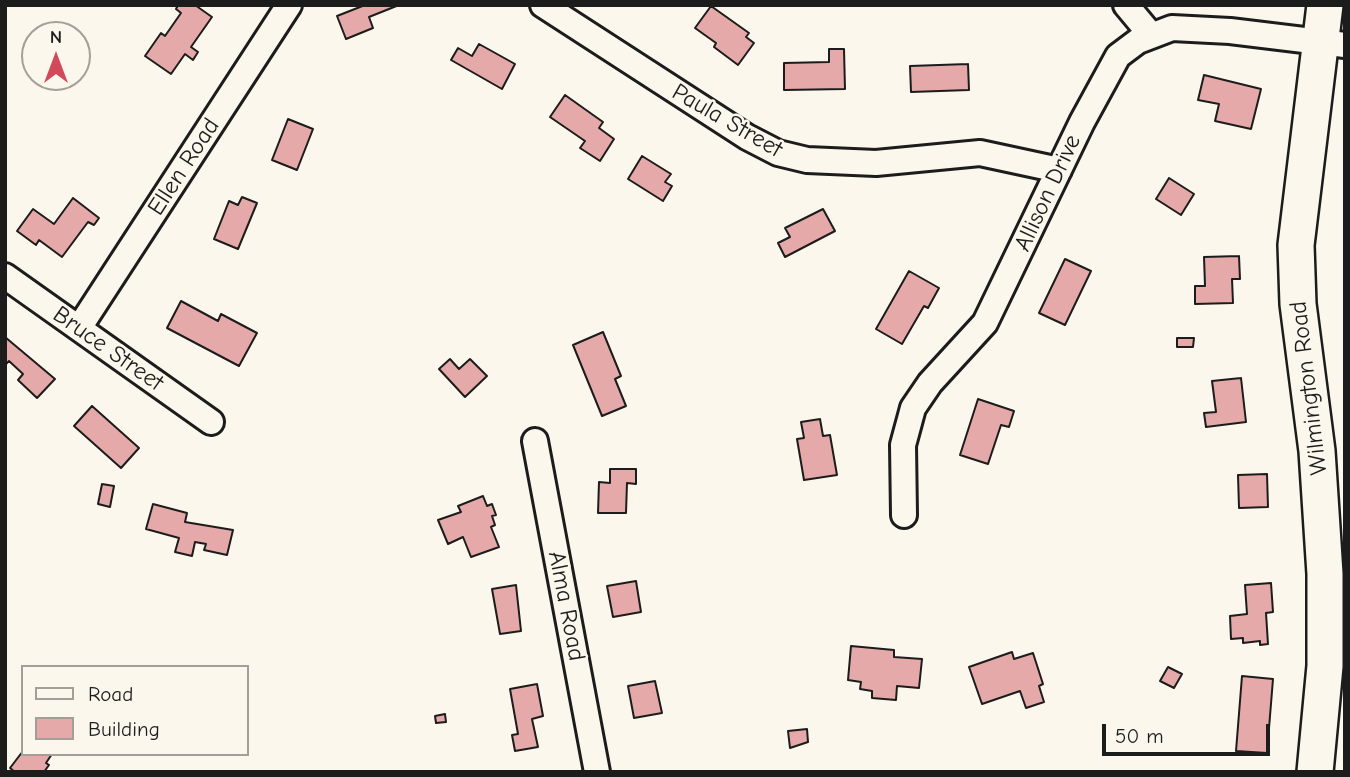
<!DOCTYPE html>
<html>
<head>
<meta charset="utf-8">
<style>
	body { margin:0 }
	#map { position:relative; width:1350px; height:777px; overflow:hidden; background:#fbf7ec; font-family:"Comic Neue",sans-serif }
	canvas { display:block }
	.frame { position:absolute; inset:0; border:7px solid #1c1c1c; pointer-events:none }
	.legend { position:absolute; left:21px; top:665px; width:228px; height:91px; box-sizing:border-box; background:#fbf7ec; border:2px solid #a29f99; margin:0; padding:9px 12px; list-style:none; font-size:21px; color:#1c1c1c }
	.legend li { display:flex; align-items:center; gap:14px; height:35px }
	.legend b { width:35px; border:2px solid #a29f99 }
	.north { position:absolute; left:21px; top:21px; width:70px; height:70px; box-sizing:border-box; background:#fbf7ec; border:2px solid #a29f99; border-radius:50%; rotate:0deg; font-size:19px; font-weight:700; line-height:28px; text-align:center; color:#1c1c1c }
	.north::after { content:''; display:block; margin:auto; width:24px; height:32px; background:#d1495b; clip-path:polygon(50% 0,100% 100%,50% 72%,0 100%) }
	.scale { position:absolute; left:1102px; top:724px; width:168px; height:32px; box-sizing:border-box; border:4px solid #1c1c1c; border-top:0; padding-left:9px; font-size:21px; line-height:24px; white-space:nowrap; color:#1c1c1c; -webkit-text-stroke:5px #fbf7ec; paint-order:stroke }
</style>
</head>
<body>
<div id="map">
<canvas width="1350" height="777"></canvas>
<div class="frame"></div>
<ul class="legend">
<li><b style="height:9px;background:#fbf7ec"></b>Road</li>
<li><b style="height:19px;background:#e4a9a8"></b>Building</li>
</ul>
<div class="north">N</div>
<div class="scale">50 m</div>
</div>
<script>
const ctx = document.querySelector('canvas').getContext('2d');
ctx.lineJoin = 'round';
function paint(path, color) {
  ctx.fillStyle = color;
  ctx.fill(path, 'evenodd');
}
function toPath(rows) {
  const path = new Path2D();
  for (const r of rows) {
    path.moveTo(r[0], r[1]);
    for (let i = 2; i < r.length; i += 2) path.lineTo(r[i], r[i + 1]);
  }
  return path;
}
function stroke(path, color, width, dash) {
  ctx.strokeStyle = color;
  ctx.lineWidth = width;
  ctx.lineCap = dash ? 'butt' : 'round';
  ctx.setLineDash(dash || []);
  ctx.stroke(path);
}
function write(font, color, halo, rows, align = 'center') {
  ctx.font = font + ' "Comic Neue",sans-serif';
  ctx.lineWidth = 5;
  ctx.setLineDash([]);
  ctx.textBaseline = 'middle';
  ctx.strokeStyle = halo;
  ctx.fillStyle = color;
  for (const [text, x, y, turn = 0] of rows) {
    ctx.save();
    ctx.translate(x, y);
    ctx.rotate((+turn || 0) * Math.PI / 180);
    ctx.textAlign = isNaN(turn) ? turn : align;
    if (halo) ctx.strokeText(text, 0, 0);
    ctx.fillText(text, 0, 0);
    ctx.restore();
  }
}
const building = toPath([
	[178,5,195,5,212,17,191,47,198,52,193,60,185,54,171,74,145,56,161,33,165,36,181,13,176,9,178,5],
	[365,5,399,5,369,17,373,28,346,39,337,16,365,5],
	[711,6,749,33,746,37,754,43,738,65,714,47,716,43,695,28,711,6],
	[479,44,515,64,502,89,451,60,458,48,472,56,479,44],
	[829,49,844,49,845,89,784,90,784,63,829,62,829,49],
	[968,64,969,90,911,92,910,66,968,64],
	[1204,75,1261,89,1251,129,1215,121,1219,104,1198,100,1204,75],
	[565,95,603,122,599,128,614,139,600,161,580,148,585,141,550,117,565,95],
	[288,119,313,129,297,170,272,160,288,119],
	[642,156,671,174,665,182,672,186,663,201,628,179,642,156],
	[1169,178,1194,194,1181,215,1156,199,1169,178],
	[242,197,257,203,238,249,214,239,229,201,238,205,242,197],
	[73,198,99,218,94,225,88,222,62,257,39,240,36,245,17,231,33,209,54,224,73,198],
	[823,209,835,231,785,257,778,243,790,237,785,228,823,209],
	[1239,256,1240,279,1232,279,1233,303,1195,304,1195,286,1205,286,1204,257,1239,256],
	[1065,259,1091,271,1065,325,1039,313,1065,259],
	[909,271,939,288,928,308,924,306,902,344,876,329,909,271],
	[181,301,218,321,221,314,257,333,239,366,167,328,181,301],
	[603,332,621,376,615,379,626,406,602,416,573,345,603,332],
	[5,337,55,379,37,398,18,380,23,374,9,361,5,365,5,337],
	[1177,338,1194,338,1193,347,1177,347,1177,338],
	[450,359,459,369,470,359,487,376,465,397,439,369,450,359],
	[1241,378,1246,422,1206,427,1204,413,1216,412,1212,381,1241,378],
	[978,399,1014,411,1009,427,1001,425,988,464,960,455,978,399],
	[92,406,139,448,121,468,74,426,92,406],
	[820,419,823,436,830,435,837,475,804,480,797,439,804,438,801,422,820,419],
	[610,469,636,469,636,484,627,483,626,513,598,513,599,482,610,483,610,469],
	[1267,474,1268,507,1239,508,1238,475,1267,474],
	[102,484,114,486,110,507,98,504,102,484],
	[483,496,487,506,492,504,496,515,492,516,495,525,491,527,499,547,471,557,463,537,448,544,438,520,461,512,458,506,483,496],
	[153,504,187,513,185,522,233,530,227,555,204,550,206,544,195,542,192,556,175,552,179,538,146,529,153,504],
	[636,581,641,612,613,617,607,586,636,581],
	[1271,583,1273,612,1266,613,1268,644,1260,645,1260,641,1243,643,1243,638,1231,639,1230,616,1247,614,1245,585,1271,583],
	[516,585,521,631,500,634,492,589,516,585],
	[851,646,894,650,894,657,922,659,919,688,897,686,896,700,872,698,872,691,860,689,861,682,848,680,851,646],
	[1012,652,1014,659,1033,653,1043,684,1039,686,1044,702,1026,708,1020,691,982,704,969,667,1012,652],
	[1168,667,1182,674,1174,688,1160,681,1168,667],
	[1242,676,1273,679,1267,753,1236,751,1242,676],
	[655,681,662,713,634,718,628,686,655,681],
	[537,684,543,716,532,719,538,747,515,751,512,735,518,734,510,689,537,684],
	[445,714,446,722,436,723,435,716,445,714],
	[807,729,808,742,790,748,788,731,807,729],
	[23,751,23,754,52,754,46,763,49,765,44,772,15,772,10,768,23,751]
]);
paint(building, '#e4a9a8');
stroke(building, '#1c1c1c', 2);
const street = toPath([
	[543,5,747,137,778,153,807,160,876,163,980,153,1059,170],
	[1126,5,1151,35],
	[5,276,211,422],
	[79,328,289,5],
	[535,441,597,772],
	[904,515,903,445,913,408,930,383,985,323,1082,122,1118,56,1138,41,1172,28,1230,31,1345,45]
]);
const secondary = toPath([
	[1315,772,1325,666,1325,574,1317,451,1298,304,1296,245,1325,5]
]);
stroke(street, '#1c1c1c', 30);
stroke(secondary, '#1c1c1c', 40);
stroke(street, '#fbf7ec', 24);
stroke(secondary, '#fbf7ec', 35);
write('24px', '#1c1c1c', '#fbf7ec', [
	["Paula Street",727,121,30],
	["Ellen Road",184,167,-57],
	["Allison Drive",1048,193,-65],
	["Bruce Street",108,349,35],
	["Wilmington Road",1309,388,-97],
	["Alma Road",566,606,79]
]);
</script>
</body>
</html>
